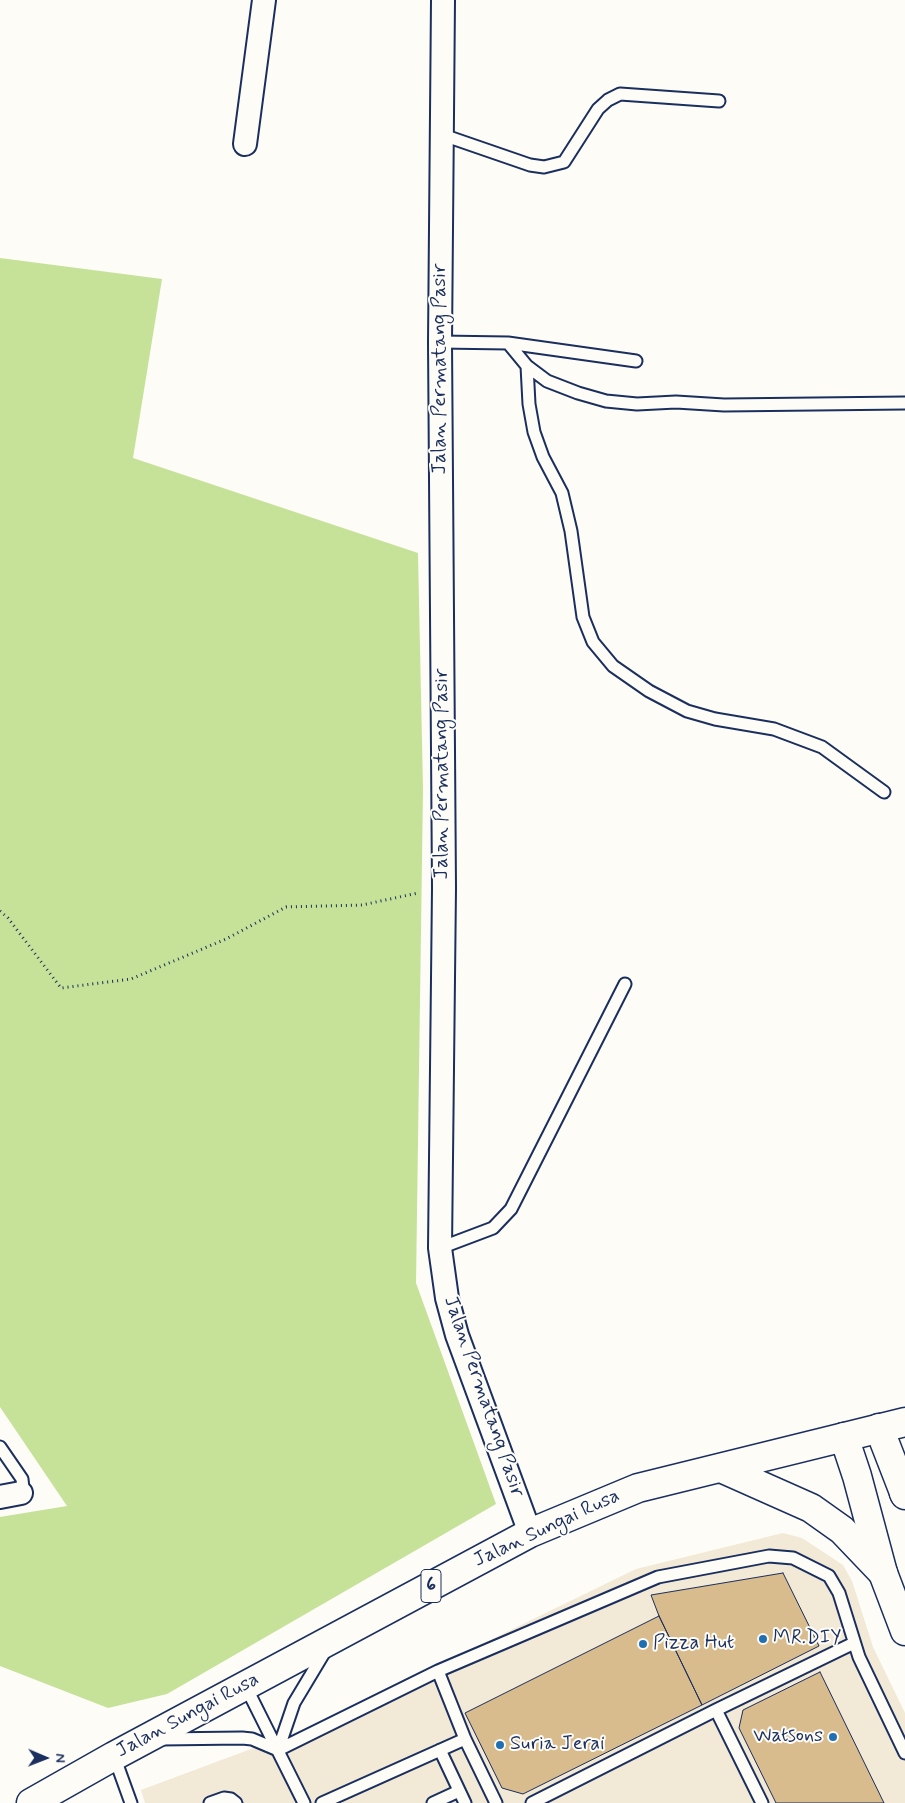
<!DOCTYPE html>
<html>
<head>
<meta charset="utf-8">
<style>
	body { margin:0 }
	#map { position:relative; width:905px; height:1803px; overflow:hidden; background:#fdfcf7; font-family:Mynerve,sans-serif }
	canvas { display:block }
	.north { position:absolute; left:20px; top:1733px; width:50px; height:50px; -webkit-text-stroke:4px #fdfcf7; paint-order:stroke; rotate:91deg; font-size:14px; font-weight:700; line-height:20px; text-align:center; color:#1b2f5e }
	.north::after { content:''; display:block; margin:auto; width:18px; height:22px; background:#1b2f5e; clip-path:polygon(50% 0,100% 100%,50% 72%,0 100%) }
</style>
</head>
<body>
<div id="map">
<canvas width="905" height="1803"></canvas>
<div class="north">N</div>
</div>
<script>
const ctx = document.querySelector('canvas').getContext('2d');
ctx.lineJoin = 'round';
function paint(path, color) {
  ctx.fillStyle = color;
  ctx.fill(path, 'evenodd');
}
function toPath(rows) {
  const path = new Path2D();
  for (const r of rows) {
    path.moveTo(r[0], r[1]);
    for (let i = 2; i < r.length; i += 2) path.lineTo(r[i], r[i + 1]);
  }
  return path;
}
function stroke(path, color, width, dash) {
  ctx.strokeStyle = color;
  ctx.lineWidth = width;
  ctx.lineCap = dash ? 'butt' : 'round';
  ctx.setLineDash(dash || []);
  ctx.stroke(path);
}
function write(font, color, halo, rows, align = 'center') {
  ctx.font = font + ' Mynerve,sans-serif';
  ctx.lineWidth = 4;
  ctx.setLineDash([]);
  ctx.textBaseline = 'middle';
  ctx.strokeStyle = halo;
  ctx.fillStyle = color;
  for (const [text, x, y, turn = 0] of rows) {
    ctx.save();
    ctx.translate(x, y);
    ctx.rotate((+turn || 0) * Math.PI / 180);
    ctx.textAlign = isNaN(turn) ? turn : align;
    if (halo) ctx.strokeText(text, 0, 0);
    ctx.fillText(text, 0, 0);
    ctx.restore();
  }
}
paint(toPath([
	[783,1533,802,1538,843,1565,852,1581,873,1647,905,1713,905,1803,145,1803,141,1790,318,1724,636,1569]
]), '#f2e9d7');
paint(toPath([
	[0,258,162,279,133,458,418,553,423,789,416,1283,496,1504,167,1694,108,1708,0,1666,0,1517,67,1506,0,1407]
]), '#c6e299');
const building = toPath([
	[783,1573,819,1646,702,1705,659,1616,651,1595,783,1573],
	[659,1616,702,1705,523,1794,502,1788,465,1713,659,1616],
	[820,1672,884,1803,776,1803,739,1728,743,1710,820,1672]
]);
paint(building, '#d8bc8d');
stroke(building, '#1b2f5e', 1);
const service = toPath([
	[443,135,530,165,544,167,564,162,598,109,608,100,620,94,719,101],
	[440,342,508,343,636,361],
	[508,343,527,366,547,381,578,393,606,401,637,404,676,402,724,405,905,403],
	[527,366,529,404,534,432,543,457,562,493,571,531,583,617,593,642,613,666,649,691,687,711,715,719,774,729,822,747,884,792],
	[440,1248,493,1228,511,1209,625,984],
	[0,1447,22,1479,23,1488,21,1493],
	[438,1671,465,1739,496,1803],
	[245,1685,304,1803],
	[716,1710,762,1803],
	[160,1739,242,1738,252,1739,278,1750,438,1671,658,1577,769,1556,793,1558,829,1576,839,1593,859,1657,905,1753],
	[278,1750,294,1703,327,1648],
	[440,1750,465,1803],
	[114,1756,131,1803],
	[210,1803,224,1798,231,1799,236,1803],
	[322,1803,465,1739],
	[433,1803,459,1791],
	[532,1803,716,1710,854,1643]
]);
const minor = toPath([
	[443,0,440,342,444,888,440,1248,447,1298,457,1335,530,1533],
	[245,144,264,0],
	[0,1497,21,1493]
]);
const tertiary = toPath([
	[879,1428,905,1495],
	[844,1437,857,1476,883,1573,905,1631]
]);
const primary = toPath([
	[721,1468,811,1508,842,1530,883,1573],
	[904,1493,905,1489],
	[31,1803,114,1756,530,1533,638,1488,905,1422]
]);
stroke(service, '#1b2f5e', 15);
stroke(minor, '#1b2f5e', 26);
stroke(tertiary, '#1b2f5e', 31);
stroke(primary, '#1b2f5e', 31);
stroke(toPath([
	[0,911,8,918,61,988,131,979,226,939,286,907,362,905,418,893]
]), '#1b2f5e', 3, [1, 4]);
stroke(service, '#fdfcf7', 11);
stroke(minor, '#fdfcf7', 22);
stroke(tertiary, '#fdfcf7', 28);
stroke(primary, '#fdfcf7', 28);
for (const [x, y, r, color] of [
	[763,1639,5,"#1f6fb2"],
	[643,1644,5,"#1f6fb2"],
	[833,1737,5,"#1f6fb2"],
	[500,1745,5,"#1f6fb2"]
]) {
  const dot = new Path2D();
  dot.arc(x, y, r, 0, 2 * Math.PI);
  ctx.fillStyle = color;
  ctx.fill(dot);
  stroke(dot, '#fdfcf7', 2);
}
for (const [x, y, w] of [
	[431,1586,20]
]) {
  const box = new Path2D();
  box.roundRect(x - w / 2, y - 16.5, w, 33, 4);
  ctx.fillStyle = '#fdfcf7';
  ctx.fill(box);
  stroke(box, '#1b2f5e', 1);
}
write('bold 19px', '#1b2f5e', null, [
	["6",431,1586]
]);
write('20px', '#1b2f5e', '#fdfcf7', [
	["Jalan Permatang Pasir",441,369,-90],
	["Jalan Permatang Pasir",443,774,-90],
	["Jalan Permatang Pasir",483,1397,71],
	["Jalan Sungai Rusa",547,1529,-25],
	["Jalan Sungai Rusa",188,1716,-28]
]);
write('20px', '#1b2f5e', '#fdfcf7', [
	["MR.DIY",773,1639],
	["Pizza Hut",653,1644],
	["Watsons",823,1737,"right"],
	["Suria Jerai",510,1745]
], 'left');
</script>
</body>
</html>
